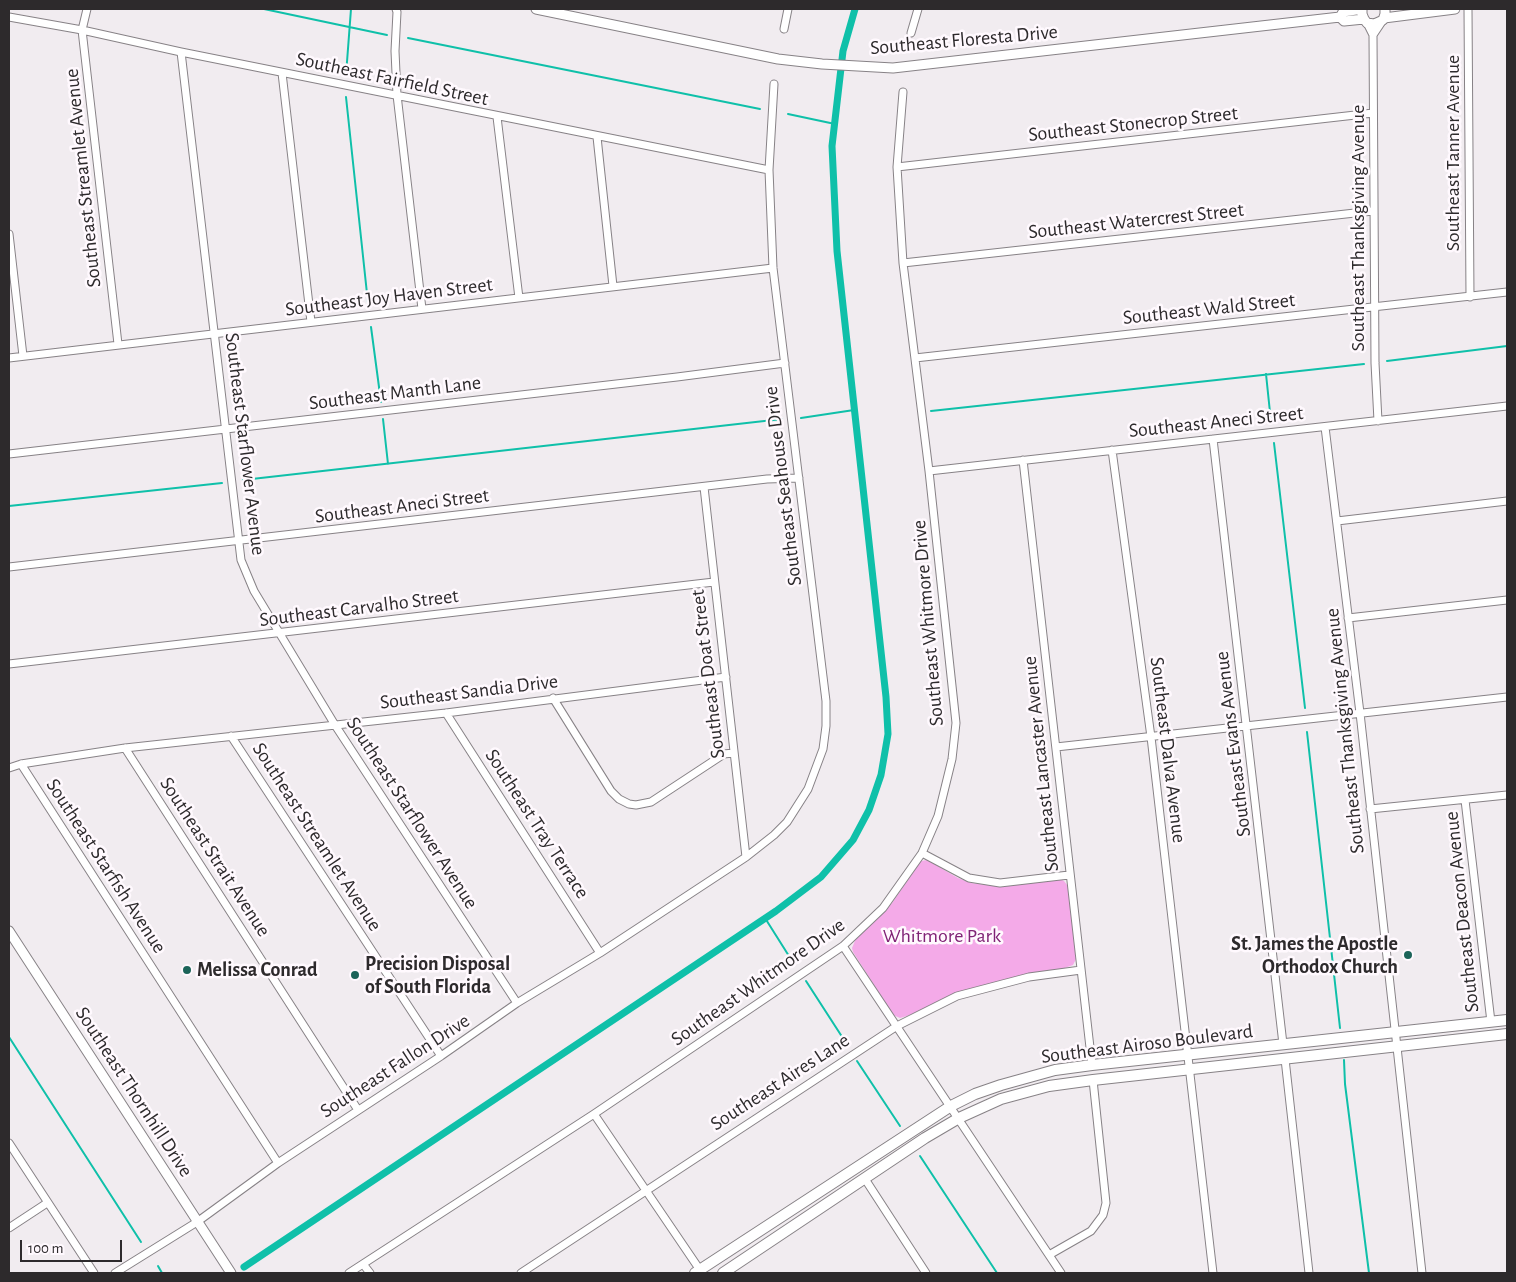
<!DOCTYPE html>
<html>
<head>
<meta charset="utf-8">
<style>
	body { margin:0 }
	#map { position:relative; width:1516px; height:1282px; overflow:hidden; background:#f1ecf0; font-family:"Alegreya Sans",sans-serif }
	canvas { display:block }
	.frame { position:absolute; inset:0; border:10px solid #2d2a2c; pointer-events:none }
	.scale { position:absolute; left:20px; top:1240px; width:102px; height:22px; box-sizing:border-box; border:2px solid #2d2a2c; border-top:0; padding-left:6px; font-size:15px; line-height:18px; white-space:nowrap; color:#2d2a2c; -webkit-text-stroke:4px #fff9fe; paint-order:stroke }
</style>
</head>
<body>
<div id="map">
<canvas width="1516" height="1282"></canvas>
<div class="frame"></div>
<div class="scale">100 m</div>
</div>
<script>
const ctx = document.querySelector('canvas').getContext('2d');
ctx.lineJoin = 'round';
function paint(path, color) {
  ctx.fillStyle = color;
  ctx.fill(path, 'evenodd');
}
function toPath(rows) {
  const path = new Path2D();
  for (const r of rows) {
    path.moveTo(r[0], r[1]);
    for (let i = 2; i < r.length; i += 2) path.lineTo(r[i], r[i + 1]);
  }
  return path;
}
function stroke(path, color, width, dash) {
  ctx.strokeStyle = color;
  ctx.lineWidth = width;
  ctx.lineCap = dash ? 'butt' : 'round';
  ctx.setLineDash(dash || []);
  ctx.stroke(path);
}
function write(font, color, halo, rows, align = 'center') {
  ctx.font = font + ' "Alegreya Sans",sans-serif';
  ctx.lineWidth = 5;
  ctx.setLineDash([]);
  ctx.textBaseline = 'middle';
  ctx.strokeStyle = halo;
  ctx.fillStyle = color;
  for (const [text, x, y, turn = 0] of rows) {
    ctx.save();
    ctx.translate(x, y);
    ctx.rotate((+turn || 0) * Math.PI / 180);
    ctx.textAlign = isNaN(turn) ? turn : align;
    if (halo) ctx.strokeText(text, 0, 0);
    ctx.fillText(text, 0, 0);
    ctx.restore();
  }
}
paint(toPath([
	[927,860,958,878,971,883,996,886,1060,879,1064,881,1068,886,1076,959,1073,965,1062,969,975,987,907,1016,900,1018,893,1015,853,952,852,948,857,936,892,903,921,861]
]), '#f4aae8');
stroke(toPath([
	[264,9,387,35],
	[408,38,760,109],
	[346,75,351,9],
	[346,97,368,303],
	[788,114,835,124],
	[371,327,381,402],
	[1387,361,1507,346],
	[1266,374,1271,422],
	[931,411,1364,364],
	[801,418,854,410],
	[383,419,388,464],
	[1274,443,1305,708],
	[243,480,782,419],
	[9,506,222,483],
	[1307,732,1340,1028],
	[765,918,794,964],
	[806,981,848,1046],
	[9,1037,141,1242],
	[1344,1060,1345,1084,1369,1273],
	[857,1061,900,1126],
	[920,1156,997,1273],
	[158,1266,162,1273]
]), '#0fc0a9', 2);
stroke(toPath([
	[244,1267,776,911,821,877,853,840,869,810,881,775,888,734,886,697,837,251,832,146,843,51,855,9]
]), '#0fc0a9', 7);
const minor = toPath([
	[87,9,82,30,118,344],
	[396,9,397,12,395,51,397,95,422,309],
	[1468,9,1470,297],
	[9,17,82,30,181,52,769,170],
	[1367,23,1373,35,1383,20],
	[784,29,788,9],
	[911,33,918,9],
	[1373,35,1375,363,1378,421],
	[181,52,241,560,254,591,335,725,517,1003],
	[282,73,311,322],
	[497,117,519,298],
	[597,137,613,286],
	[897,167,1373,113],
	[9,234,23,356],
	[903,263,1373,211],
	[9,358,773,268],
	[915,358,1507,292],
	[1325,427,1360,713,1422,1273],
	[1213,439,1283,1044],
	[1112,450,1151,737,1213,1273],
	[9,454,677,377,785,363],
	[1023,460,1092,1065],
	[929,471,1507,406],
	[704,487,746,857],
	[1337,521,1507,501],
	[9,567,767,479,799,478],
	[1348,618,1507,600],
	[9,664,714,582],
	[553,698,611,791,619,799,629,804,636,805,651,802,724,754,733,753],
	[446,713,600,953],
	[231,736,441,1056],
	[1056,747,1507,697],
	[125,748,358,1110],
	[21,764,278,1163],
	[9,768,21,764,125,748,446,713,726,677],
	[1465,800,1491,1022],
	[1370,809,1507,795],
	[922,853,969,878,1000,883,1069,875],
	[843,946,1061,1273],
	[1285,1059,1309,1273],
	[594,1114,702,1273],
	[9,1143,94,1273],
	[865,1179,926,1273],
	[9,1228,47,1203],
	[1049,1255,1091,1231,1103,1215,1106,1203,1093,1080],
	[363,1264,370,1273],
	[115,1273,197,1222,278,1163,441,1056,517,1003,600,953,746,857,774,835,787,822,808,789,823,749,826,726,826,701,773,268,769,170,774,84],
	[349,1273,594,1114,843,946,883,908,922,853,938,816,952,759,956,723,929,471,903,263,897,167,903,92],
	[521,1273,897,1026,957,996,1029,977,1081,970]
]);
const tertiary = toPath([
	[536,9,778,59,822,64,893,68,1340,17,1344,21,1364,19],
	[1362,9,1362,14,1364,19,1367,23,1374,24,1383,20,1385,14,1385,9],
	[1340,17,1343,12,1362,9],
	[1384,18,1455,9],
	[9,931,231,1273]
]);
const secondary = toPath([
	[695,1273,951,1106,975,1094,1001,1085,1055,1070,1092,1065,1507,1020],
	[723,1273,925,1138,959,1118,1001,1099,1049,1086,1093,1080,1507,1034]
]);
stroke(minor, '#878286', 9);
stroke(tertiary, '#878286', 11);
stroke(secondary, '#878286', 12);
stroke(minor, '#fff', 7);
stroke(tertiary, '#fff', 9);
stroke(secondary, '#fff', 10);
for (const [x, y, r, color] of [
	[1408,955,5,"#1c6459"],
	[187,970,5,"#1c6459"],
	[355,975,5,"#1c6459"]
]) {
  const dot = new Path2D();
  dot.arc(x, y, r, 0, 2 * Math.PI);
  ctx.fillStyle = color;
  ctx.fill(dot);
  stroke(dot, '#fff9fe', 2);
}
write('20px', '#2d2a2c', '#fff9fe', [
	["Southeast Floresta Drive",964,40,-5],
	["Southeast Fairfield Street",392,79,12],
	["Southeast Stonecrop Street",1133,124,-6],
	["Southeast Tanner Avenue",1453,153,-90],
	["Southeast Streamlet Avenue",83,178,-96],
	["Southeast Watercrest Street",1136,221,-6],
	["Southeast Thanksgiving Avenue",1358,228,-90],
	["Southeast Joy Haven Street",389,297,-7],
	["Southeast Wald Street",1209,309,-6],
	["Southeast Manth Lane",395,393,-7],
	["Southeast Aneci Street",1216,422,-6],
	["Southeast Starflower Avenue",245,444,83],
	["Southeast Seahouse Drive",783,486,-97],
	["Southeast Aneci Street",402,506,-7],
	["Southeast Carvalho Street",359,608,-7],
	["Southeast Whitmore Drive",928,623,-95],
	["Southeast Doat Street",708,674,-97],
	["Southeast Sandia Drive",469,692,-7],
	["Southeast Thanksgiving Avenue",1345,731,-96],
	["Southeast Evans Avenue",1233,744,-97],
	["Southeast Dalva Avenue",1168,750,83],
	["Southeast Lancaster Avenue",1041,764,-96],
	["Southeast Starflower Avenue",412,813,57],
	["Southeast Tray Terrace",537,824,57],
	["Southeast Streamlet Avenue",317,837,57],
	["Southeast Strait Avenue",215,857,57],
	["Southeast Starfish Avenue",106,866,57],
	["Southeast Deacon Avenue",1462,912,-96],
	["Southeast Whitmore Drive",758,982,-35],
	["Southeast Airoso Boulevard",1147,1044,-7],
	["Southeast Fallon Drive",395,1066,-33],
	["Southeast Aires Lane",780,1082,-33],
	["Southeast Thornhill Drive",134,1092,57]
]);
write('20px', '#802376', '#fff9fe', [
	["Whitmore Park",942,936]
]);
write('bold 20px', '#2d2a2c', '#fff9fe', [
	["St. James the Apostle",1398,944,"right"],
	["Orthodox Church",1398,967,"right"],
	["Precision Disposal",365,964],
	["of South Florida",365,987],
	["Melissa Conrad",197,970]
], 'left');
</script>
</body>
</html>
